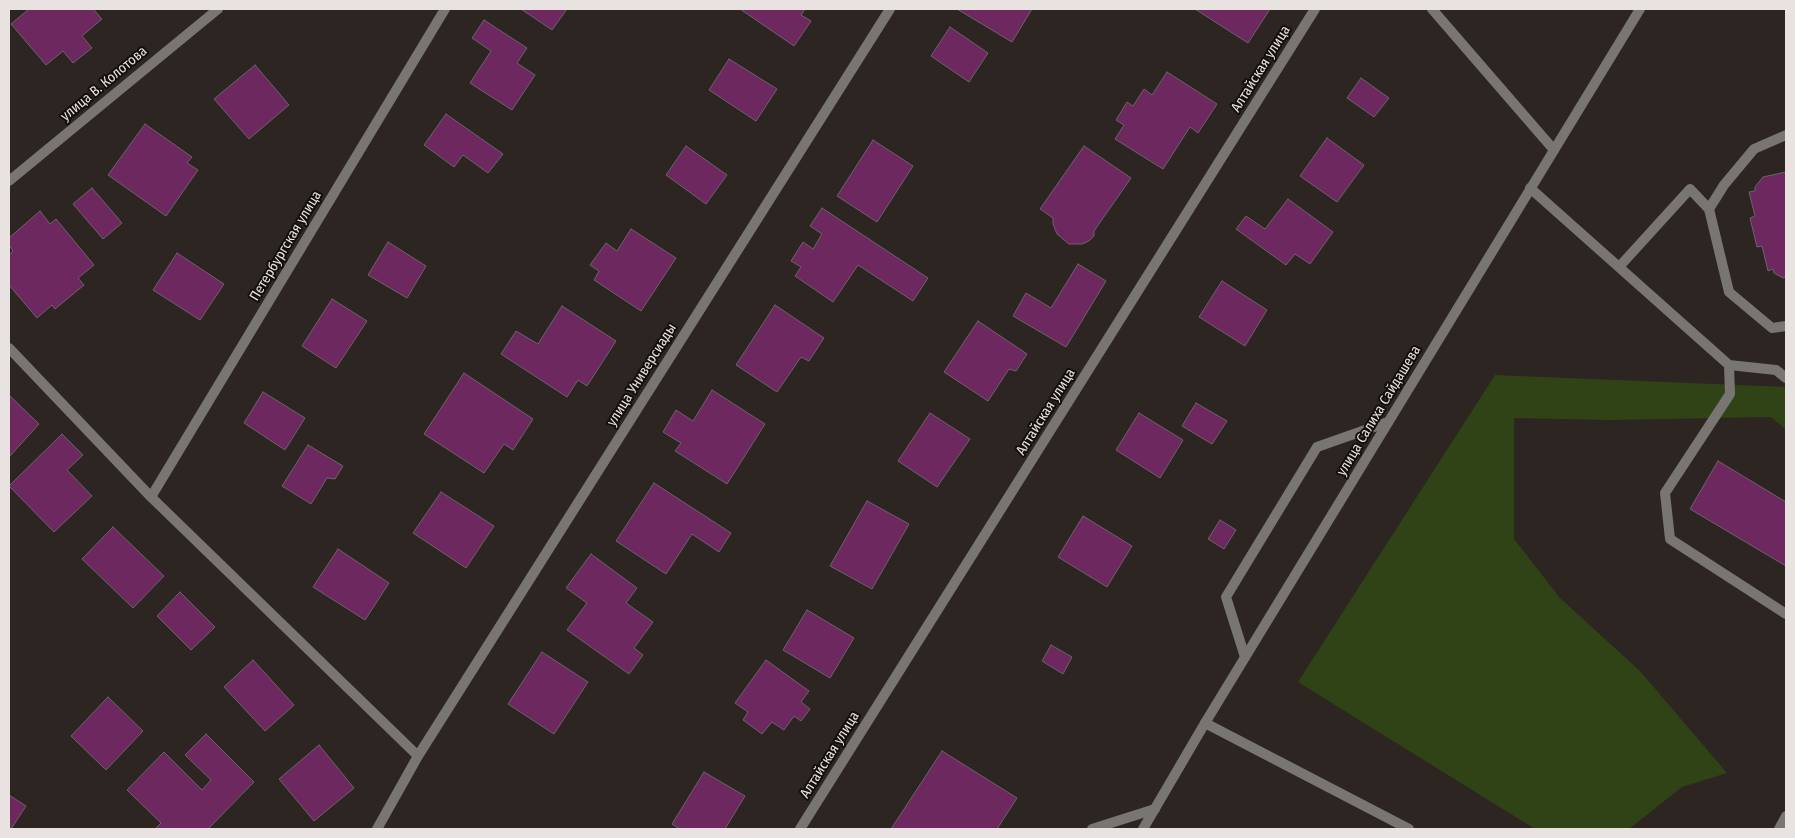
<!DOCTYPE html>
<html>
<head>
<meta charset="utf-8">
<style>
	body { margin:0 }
	#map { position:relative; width:1795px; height:838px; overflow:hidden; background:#2d2521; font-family:"Fira Sans Condensed",sans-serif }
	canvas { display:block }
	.frame { position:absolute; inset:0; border:10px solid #e8e3e0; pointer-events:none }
</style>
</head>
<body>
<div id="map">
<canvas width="1795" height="838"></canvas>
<div class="frame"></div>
</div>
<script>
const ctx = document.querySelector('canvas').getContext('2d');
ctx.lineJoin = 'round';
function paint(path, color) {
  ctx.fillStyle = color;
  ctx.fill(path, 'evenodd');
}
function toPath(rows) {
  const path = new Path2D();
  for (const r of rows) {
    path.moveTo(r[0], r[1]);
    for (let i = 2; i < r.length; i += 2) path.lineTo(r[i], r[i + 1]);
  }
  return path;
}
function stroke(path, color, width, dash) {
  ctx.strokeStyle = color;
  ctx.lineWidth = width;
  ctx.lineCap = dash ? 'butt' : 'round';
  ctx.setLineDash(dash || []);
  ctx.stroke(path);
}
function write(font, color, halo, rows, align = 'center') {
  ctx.font = font + ' "Fira Sans Condensed",sans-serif';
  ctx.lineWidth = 4;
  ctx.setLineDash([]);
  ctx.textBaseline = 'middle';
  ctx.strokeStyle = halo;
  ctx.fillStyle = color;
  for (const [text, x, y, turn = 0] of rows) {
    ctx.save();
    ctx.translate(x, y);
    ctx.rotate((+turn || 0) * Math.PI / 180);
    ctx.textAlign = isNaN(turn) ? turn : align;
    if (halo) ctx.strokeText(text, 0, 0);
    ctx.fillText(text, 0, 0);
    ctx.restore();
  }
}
paint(toPath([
	[1495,375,1786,387,1786,430,1771,417,1610,420,1514,418,1514,539,1560,598,1640,671,1727,773,1682,787,1629,829,1535,829,1298,682]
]), '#304316');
const building = toPath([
	[29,9,93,9,102,19,82,36,92,48,73,63,63,51,46,65,11,24,29,9],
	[521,9,567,9,552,30,521,9],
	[740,9,805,9,801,15,811,21,794,46,740,9],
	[957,9,1032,9,1012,42,957,9],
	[1195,9,1270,9,1248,43,1195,9],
	[484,20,527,48,517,63,535,75,512,110,470,83,491,51,472,38,484,20],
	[950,27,988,53,969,82,931,56,950,27],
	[729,59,777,89,756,121,709,90,729,59],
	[255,65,289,105,249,139,214,99,255,65],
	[1167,72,1217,104,1198,133,1190,127,1163,169,1115,139,1124,125,1116,120,1127,102,1133,106,1144,89,1152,95,1167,72],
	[1361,78,1389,98,1374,117,1347,98,1361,78],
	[446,114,503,154,488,173,463,155,454,167,424,145,446,114],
	[145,124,192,157,187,163,198,170,166,216,108,175,145,124],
	[1327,138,1364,165,1337,202,1300,176,1327,138],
	[873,140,913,166,877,222,837,196,873,140],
	[686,146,727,175,706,204,666,175,686,146],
	[1084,146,1131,178,1094,231,1094,236,1089,241,1082,244,1069,244,1057,234,1053,224,1053,218,1040,209,1084,146],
	[1786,172,1786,277,1783,278,1774,273,1773,269,1768,271,1762,246,1757,247,1750,218,1755,216,1749,192,1755,191,1755,187,1763,177,1786,172],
	[92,188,122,223,103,239,73,204,92,188],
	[1288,199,1333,232,1310,264,1295,254,1286,265,1236,229,1246,216,1265,229,1288,199],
	[822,208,928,278,913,301,858,265,833,302,795,276,801,267,791,261,803,242,813,249,822,234,810,226,822,208],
	[40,211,50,224,56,219,94,265,78,278,84,285,55,309,52,305,37,318,9,285,9,255,13,251,9,245,9,238,40,211],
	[631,229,676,258,641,311,594,280,599,271,590,265,606,243,617,251,631,229],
	[388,242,426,266,407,298,368,275,388,242],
	[177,253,224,284,200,320,153,290,177,253],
	[1078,264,1106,281,1066,347,1013,316,1026,293,1051,308,1078,264],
	[1222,281,1267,310,1245,346,1199,317,1222,281],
	[332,299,367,321,336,368,302,346,332,299],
	[775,305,824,338,809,361,801,357,777,392,736,365,775,305],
	[562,306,616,341,587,386,578,380,567,397,501,354,516,331,538,344,562,306],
	[978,321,1027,354,1016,371,1009,369,988,401,944,372,978,321],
	[464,373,533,419,513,450,504,444,484,473,424,434,464,373],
	[712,390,765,424,727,484,675,451,681,443,663,432,676,410,693,421,712,390],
	[263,392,305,418,285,450,244,423,263,392],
	[9,395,39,424,10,456,9,455,9,395],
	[1196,403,1227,421,1212,444,1182,426,1196,403],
	[930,413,970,439,937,487,898,461,930,413],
	[1139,413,1183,440,1160,478,1116,450,1139,413],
	[62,434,83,455,67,470,92,496,54,532,9,486,62,434],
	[308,445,343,466,335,479,327,478,311,504,282,486,308,445],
	[1718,461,1786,502,1786,566,1690,509,1718,461],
	[654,483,731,533,719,552,692,534,666,574,616,541,654,483],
	[441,492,494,526,466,568,413,533,441,492],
	[867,501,909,524,872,589,830,566,867,501],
	[1083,516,1132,546,1107,587,1058,557,1083,516],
	[1220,520,1236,530,1224,549,1208,539,1220,520],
	[113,527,164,576,133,608,82,559,113,527],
	[338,549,389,583,365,620,313,587,338,549],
	[591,554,637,588,626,603,653,622,634,648,643,655,629,674,567,630,587,603,566,588,591,554],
	[180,592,215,627,191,650,157,616,180,592],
	[807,610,854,638,830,678,783,650,807,610],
	[1051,645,1072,657,1063,674,1042,661,1051,645],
	[542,652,588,682,554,734,508,704,542,652],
	[253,660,294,705,265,731,224,687,253,660],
	[766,660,809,691,801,702,810,709,801,721,794,716,784,730,772,722,762,734,743,720,748,712,735,703,766,660],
	[108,697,143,731,106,770,71,736,108,697],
	[206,734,254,782,208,829,155,829,161,823,127,790,164,752,202,790,211,780,185,755,206,734],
	[319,745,354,788,314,821,279,779,319,745],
	[942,751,1017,798,997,829,891,829,942,751],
	[704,772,745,796,725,829,680,829,672,824,704,772],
	[9,795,26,806,11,829,9,828,9,795]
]);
paint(building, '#6e2860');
stroke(building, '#6c636a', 1);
stroke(toPath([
	[1786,135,1754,149,1724,185,1709,209,1729,292,1772,328,1786,326],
	[1530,188,1729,365,1730,394,1665,493,1670,539,1786,614],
	[1619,267,1690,189,1709,209],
	[1729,365,1776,370,1786,378],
	[1245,657,1226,597,1317,447,1388,422],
	[1205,723,1409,829],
	[800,829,1315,9],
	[1092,829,1155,809],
	[1779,829,1786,816]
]), '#797572', 10);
stroke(toPath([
	[1432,9,1554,150],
	[9,181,218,9],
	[9,348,151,497,418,756,377,829],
	[151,497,445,9],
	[418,756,890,9]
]), '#797572', 10);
stroke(toPath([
	[1143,829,1205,723,1640,9]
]), '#797572', 10);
write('14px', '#e8e3e0', '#130f0d', [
	["Алтайская улица",1261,69,-58],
	["улица В. Колотова",104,84,-40],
	["Петербургская улица",286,246,-59],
	["улица Универсиады",642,375,-58],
	["улица Салиха Сайдашева",1379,411,-59],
	["Алтайская улица",1046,412,-58],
	["Алтайская улица",830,755,-58]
]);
</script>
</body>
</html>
